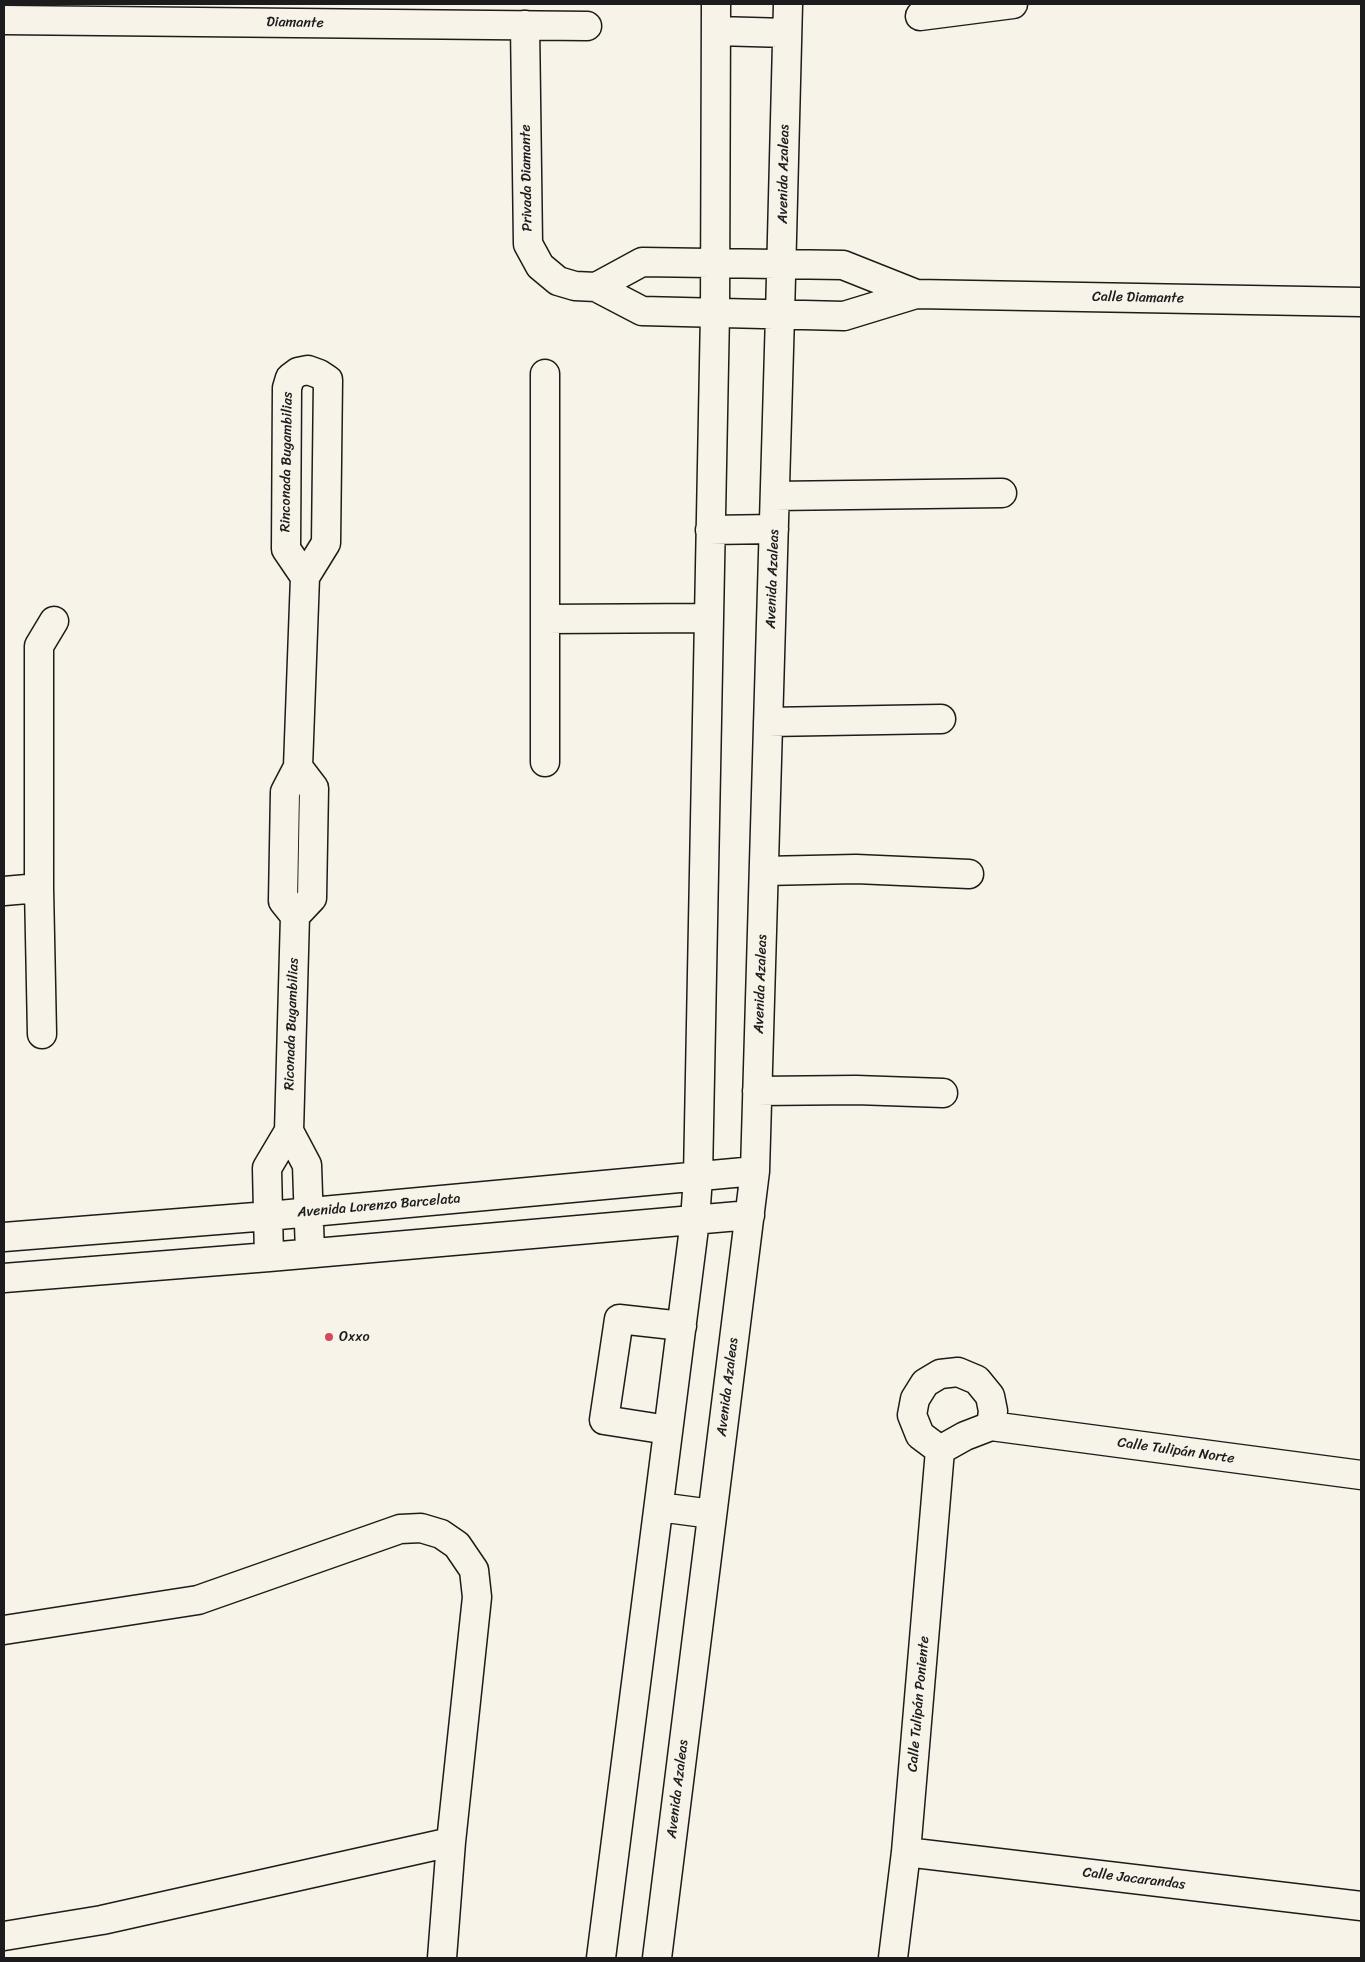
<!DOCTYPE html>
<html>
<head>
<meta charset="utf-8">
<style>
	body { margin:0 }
	#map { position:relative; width:1365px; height:1962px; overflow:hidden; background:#f7f3e8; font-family:Sriracha,sans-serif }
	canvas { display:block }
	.frame { position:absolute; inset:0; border:5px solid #1c1c1c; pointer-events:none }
</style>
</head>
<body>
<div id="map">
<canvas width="1365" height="1962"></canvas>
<div class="frame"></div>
</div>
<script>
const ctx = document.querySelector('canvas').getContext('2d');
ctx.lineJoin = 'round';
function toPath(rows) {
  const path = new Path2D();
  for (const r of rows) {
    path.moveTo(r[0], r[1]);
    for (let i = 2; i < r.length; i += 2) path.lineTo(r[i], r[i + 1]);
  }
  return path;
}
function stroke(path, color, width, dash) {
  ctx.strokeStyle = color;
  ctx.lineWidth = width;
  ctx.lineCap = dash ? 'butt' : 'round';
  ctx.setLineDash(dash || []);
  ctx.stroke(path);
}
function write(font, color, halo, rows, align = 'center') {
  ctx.font = font + ' Sriracha,sans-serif';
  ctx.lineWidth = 4;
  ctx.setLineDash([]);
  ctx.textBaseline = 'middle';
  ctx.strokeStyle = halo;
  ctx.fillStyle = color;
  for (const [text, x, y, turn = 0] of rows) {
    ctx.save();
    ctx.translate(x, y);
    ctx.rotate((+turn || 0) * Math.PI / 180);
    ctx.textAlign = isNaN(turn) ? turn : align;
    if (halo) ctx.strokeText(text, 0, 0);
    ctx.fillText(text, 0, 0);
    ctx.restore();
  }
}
const minor = toPath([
	[920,16,1013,4],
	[4,20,587,26],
	[525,25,528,244,540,266,558,281,575,286,596,287,642,311,844,316,916,294,1361,302],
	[716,31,787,33],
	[596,287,642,262,843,265,916,294],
	[545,374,545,762],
	[775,496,1002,493],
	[710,530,774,529],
	[545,619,709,618],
	[768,722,941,719],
	[764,871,856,869,969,874],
	[4,891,39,888],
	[295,916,312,898,314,788,298,767],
	[42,1034,39,888,39,646,54,621],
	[757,1091,856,1090,943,1093],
	[289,1131,307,1165,310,1253],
	[4,1237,268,1216,755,1171],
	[269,1257,267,1168,289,1131,295,916,283,901,285,792,298,767,305,577,326,543,328,380,319,374,308,370,298,372,290,378,287,388,286,549,305,577],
	[4,1278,269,1257,750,1215],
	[991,1426,993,1411,990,1396,977,1380,958,1372,940,1374,925,1383,915,1399,912,1415,920,1435,940,1450,965,1436,991,1426,1361,1475],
	[668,1430,604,1420,619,1319,682,1326],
	[659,1507,712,1514],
	[4,1630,198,1600,400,1529,421,1528,441,1534,457,1545,474,1570,477,1597,451,1842,442,1958],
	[906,1852,1361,1906],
	[4,1936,102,1920,451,1842],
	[601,1958,695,1220,698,1177,715,313,716,4],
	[657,1958,755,1171,780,315,788,4],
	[893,1958,906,1852,940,1450]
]);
stroke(minor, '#1c1c1c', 31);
stroke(minor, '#f7f3e8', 28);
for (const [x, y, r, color] of [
	[329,1337,5,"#d1495b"]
]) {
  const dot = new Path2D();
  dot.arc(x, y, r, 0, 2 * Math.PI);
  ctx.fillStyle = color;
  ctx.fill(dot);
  stroke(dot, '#f7f3e8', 2);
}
write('14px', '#1c1c1c', '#f7f3e8', [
	["Diamante",295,23,1],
	["Avenida Azaleas",784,174,-89],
	["Privada Diamante",527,178,-91],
	["Calle Diamante",1138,298,1],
	["Rinconada Bugambilias",287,462,-89],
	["Avenida Azaleas",773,579,-88],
	["Avenida Azaleas",761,984,-88],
	["Riconada Bugambilias",292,1024,-88],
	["Avenida Lorenzo Barcelata",379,1206,-5],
	["Avenida Azaleas",728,1387,-83],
	["Calle Tulipán Norte",1176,1451,8],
	["Calle Tulipán Poniente",919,1704,-85],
	["Avenida Azaleas",678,1789,-83],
	["Calle Jacarandas",1134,1879,7]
]);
write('14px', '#1c1c1c', '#f7f3e8', [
	["Oxxo",339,1337]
], 'left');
</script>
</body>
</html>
